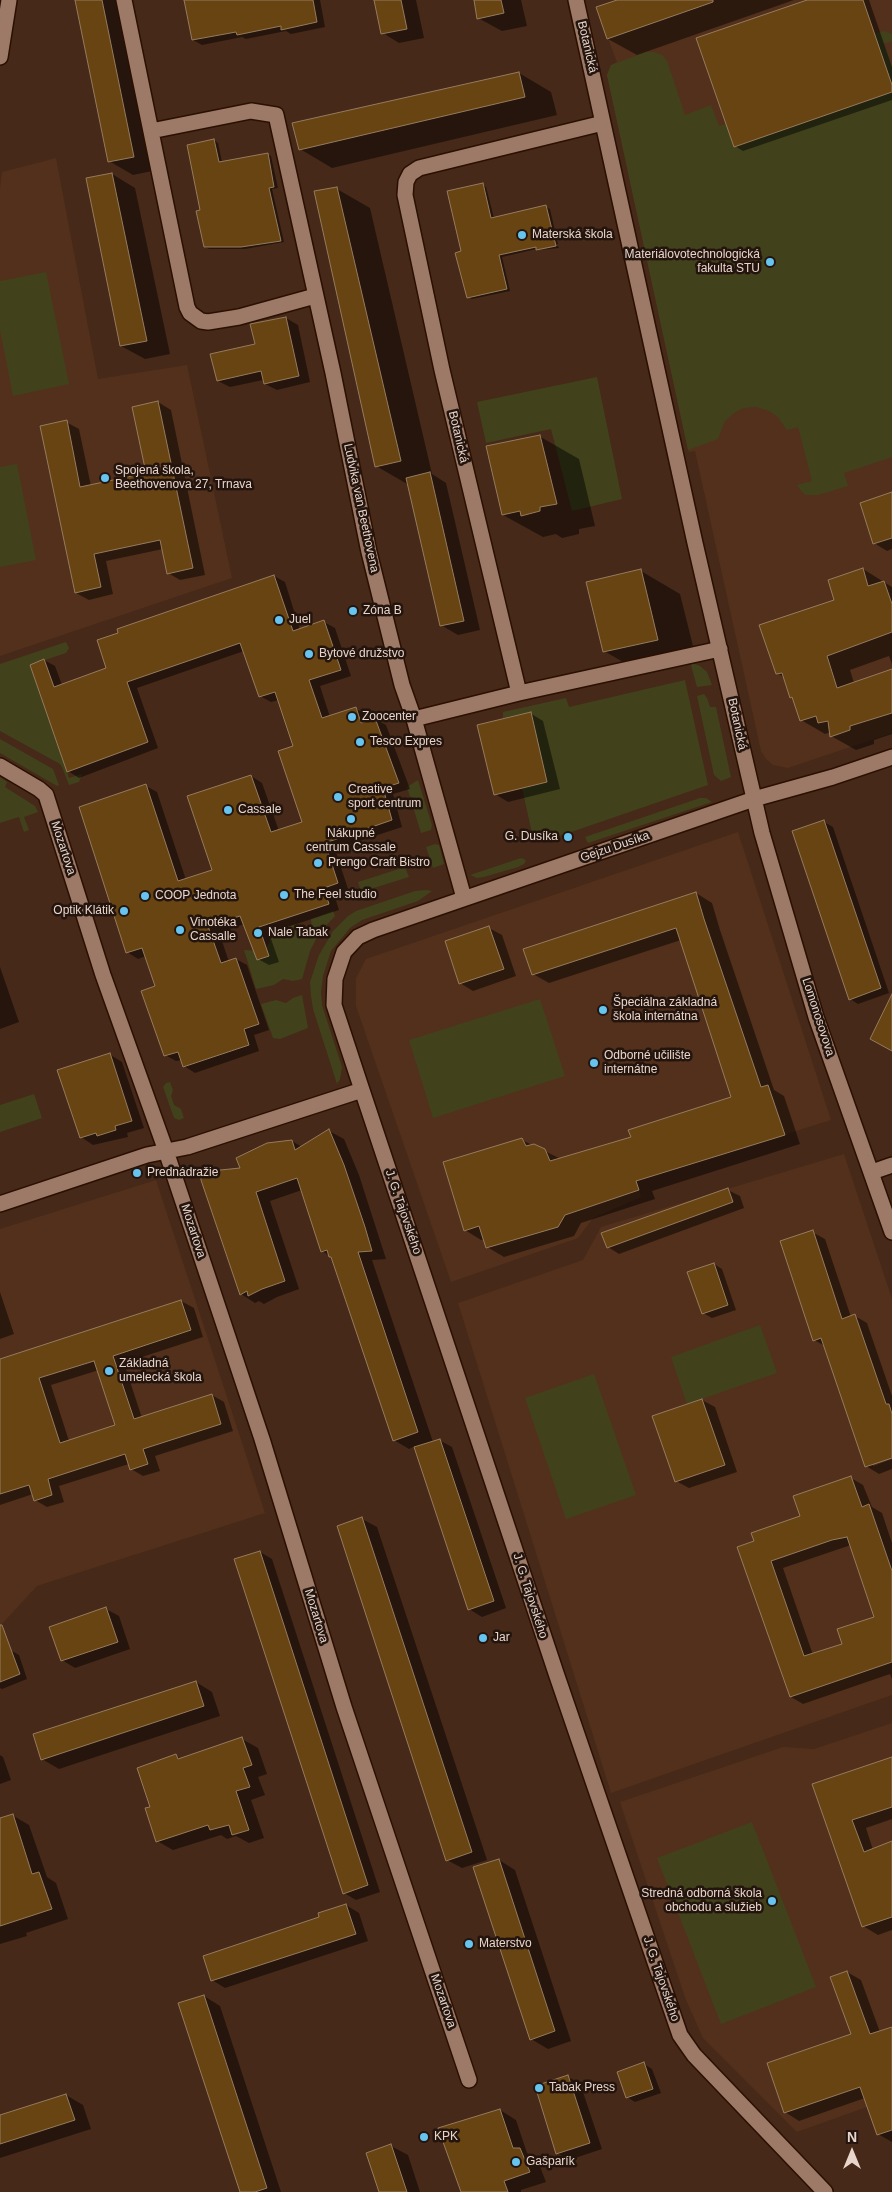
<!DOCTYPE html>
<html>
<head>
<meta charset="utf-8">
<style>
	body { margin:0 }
	#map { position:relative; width:892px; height:2192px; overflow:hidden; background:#462918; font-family:Helvetica,sans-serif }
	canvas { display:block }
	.north { position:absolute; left:827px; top:2127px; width:50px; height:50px; -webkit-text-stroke:4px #23150e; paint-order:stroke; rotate:0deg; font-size:14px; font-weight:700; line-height:20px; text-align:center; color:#e8d5cb }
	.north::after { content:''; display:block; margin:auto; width:18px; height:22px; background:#e8d5cb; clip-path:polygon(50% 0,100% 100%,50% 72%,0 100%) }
</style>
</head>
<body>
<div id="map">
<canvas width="892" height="2192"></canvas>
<div class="north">N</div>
</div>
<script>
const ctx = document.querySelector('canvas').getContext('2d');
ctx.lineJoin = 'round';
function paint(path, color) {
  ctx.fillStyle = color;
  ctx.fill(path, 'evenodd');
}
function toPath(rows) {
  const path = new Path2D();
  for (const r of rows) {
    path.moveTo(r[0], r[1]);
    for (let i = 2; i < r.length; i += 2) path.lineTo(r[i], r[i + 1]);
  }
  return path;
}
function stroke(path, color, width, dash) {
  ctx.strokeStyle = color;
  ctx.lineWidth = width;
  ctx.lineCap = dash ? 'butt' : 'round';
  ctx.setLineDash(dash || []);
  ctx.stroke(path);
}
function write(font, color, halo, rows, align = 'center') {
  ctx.font = font + ' Helvetica,sans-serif';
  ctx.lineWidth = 5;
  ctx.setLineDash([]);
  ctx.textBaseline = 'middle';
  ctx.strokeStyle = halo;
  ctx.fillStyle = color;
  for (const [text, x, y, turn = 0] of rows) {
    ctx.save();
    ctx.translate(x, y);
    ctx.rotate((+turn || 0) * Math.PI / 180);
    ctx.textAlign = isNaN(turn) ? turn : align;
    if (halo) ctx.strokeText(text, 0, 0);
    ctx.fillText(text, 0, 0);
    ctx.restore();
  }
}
paint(toPath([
	[617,0,892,0,892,733,788,768,773,765,766,759,761,751,695,451,689,452,688,450,607,75,611,65,617,62,596,7],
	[56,158,98,379,187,365,232,578,0,656,0,189,2,172],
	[738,832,831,1120,637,1181,641,1197,593,1218,578,1238,451,1282,356,1006,356,978,366,959],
	[844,1154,892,1299,892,1695,611,1793,458,1303,583,1260,601,1227],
	[156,1180,265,1513,37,1586,0,1626,0,1229],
	[892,1723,892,2098,797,2132,703,2038,686,2000,620,1802,783,1747,814,1749]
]), '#53301b');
paint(toPath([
	[884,31,892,34,892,41,884,44,892,67,892,85,874,34],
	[646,52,654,52,662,55,667,61,685,115,711,105,719,126,726,124,734,147,892,92,892,457,844,473,848,486,818,495,806,495,802,492,797,485,812,481,798,427,787,430,778,417,769,411,756,407,743,408,734,413,725,421,718,439,688,450,607,75,611,65],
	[46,272,69,384,13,396,0,330,0,281],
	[597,377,622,499,572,511,551,429,486,443,477,402],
	[17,464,36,560,0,567,0,467],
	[66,642,69,648,66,653,30,665,69,778,82,774,79,782,69,785,62,767,60,764,0,731,0,664],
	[690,662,700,666,707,672,712,685,697,687],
	[685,680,708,785,548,840,544,829,532,833,522,788,547,782,531,712,503,718,503,712,566,698,569,707],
	[704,694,707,698,710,707,716,707,731,777,721,781,714,775,697,696],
	[0,739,53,769,59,785,57,786,0,753],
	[0,777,7,782,5,787,35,806,38,812,24,817,29,830,24,832,19,817,0,823],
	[418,780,432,825,431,830,421,833,407,787],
	[700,798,706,798,712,802,588,843,585,837],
	[435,844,439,845,444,864,433,868,426,847],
	[521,858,526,860,524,864,518,867,484,877,477,878,470,875],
	[405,867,409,877,361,892,358,882],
	[426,890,432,891,418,901,362,920,350,928,331,951,323,976,321,992,322,1005,342,1067,340,1079,337,1084,313,1009,311,996,310,982,319,955,333,931,348,916,356,911,415,891],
	[333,911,335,916,319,933,310,951,302,979,293,981,283,979,274,985,256,989,244,950,260,951,266,948,270,942,269,933,296,924,298,935,306,938,312,932,311,919],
	[302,995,308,1028,280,1039,273,1038,261,1004,276,1000,286,1003,293,998],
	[540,999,565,1076,433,1118,409,1040],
	[170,1082,173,1090,171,1096,174,1105,181,1109,184,1118,179,1120,174,1118,163,1087,166,1083],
	[34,1094,42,1118,0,1132,0,1105],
	[760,1325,777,1373,687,1404,671,1357],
	[594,1374,636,1495,566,1519,525,1398],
	[752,1822,816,1987,721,2024,657,1858]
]), '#41421b');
paint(toPath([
	[76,0,118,0,157,170,133,175,109,161],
	[185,0,320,0,325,27,291,34,286,31,246,39,242,37,202,45,193,40],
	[375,0,416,0,424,38,399,43,383,33],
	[475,0,521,0,527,26,502,31,478,18],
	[620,0,794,0,637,55,608,39,598,8],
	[811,0,869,0,892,67,892,100,743,151,735,146],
	[519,73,551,92,557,115,332,168,300,149],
	[214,140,218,143,222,162,267,154,271,156,278,188,272,189,284,242,245,249,209,249,205,247,202,211],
	[112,174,135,188,170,354,145,359,121,346],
	[482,185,486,187,494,218,546,207,550,209,558,244,502,257,510,291,472,299,468,297,462,252],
	[337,189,370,208,432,474,446,483,480,630,458,635,441,625,409,485,376,466],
	[558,246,559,248,540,250],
	[286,318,298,325,310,382,277,390,265,384,263,380,230,387,218,381],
	[158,402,171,410,205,575,180,580,168,573,163,549,106,561,113,594,89,600,76,593,66,422,79,429,91,486,147,474],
	[539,436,579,459,595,526,579,529,579,534,562,538,556,534,543,537,503,515],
	[892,494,892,549,887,551,874,543],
	[863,569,892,587,892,664,889,656,850,670,854,683,892,670,892,734,874,740,874,744,856,750,831,736,831,732,825,734,801,720,794,698,791,697,785,678,777,673],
	[641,571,680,594,697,662,644,674,604,651],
	[274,576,285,582,300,630,324,622,335,628,351,676,320,686,330,717,355,708,366,715,369,721,375,719,386,725,410,789,393,794,402,827,335,849,348,889,334,894,339,910,269,933,279,962,269,965,258,959,245,924,219,932,229,962,236,959,247,965,269,1030,254,1035,259,1051,195,1073,184,1066,182,1060,176,1061,165,1055,157,986,146,956,138,959,127,952,146,786,157,792,186,880,213,871,251,776,262,783,279,831,303,823,295,747,279,700,271,702,260,696,244,651,137,688,158,748,79,778,68,771,44,660,55,666,62,685,108,668],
	[530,713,543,721,560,789,508,802,495,794],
	[824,822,833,827,889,993,858,1004,850,999],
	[696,893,712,903,720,930,774,1090,784,1096,800,1144,652,1191,655,1199,581,1223,574,1236,504,1257,487,1247,485,1239,481,1240,465,1230,522,1140,561,1159,632,1138,733,1097,681,940,549,983,533,974],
	[489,928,502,935,516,976,473,991,460,983],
	[0,967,19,1022,0,1029],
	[109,1054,122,1062,144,1128,127,1133,128,1137,93,1145,81,1137],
	[329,1131,344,1139,359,1175,386,1259,372,1260,433,1442,439,1440,452,1447,506,1608,482,1617,469,1609,415,1446,409,1449,394,1440,333,1258,322,1251,302,1190,270,1201,299,1289,277,1297,264,1304,259,1301,255,1303,241,1294,232,1272,211,1209,242,1169,292,1141,302,1147],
	[728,1190,740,1196,744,1208,619,1254,608,1247],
	[812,1232,825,1239,851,1317,855,1316,867,1323,892,1396,892,1456,873,1463,873,1466,892,1459,892,1469,879,1474,866,1466,825,1346,814,1340],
	[714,1264,722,1269,736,1310,712,1318,703,1313],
	[0,1292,14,1334,0,1339],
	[181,1301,194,1308,203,1337,124,1363,142,1418,212,1395,224,1402,233,1431,155,1456,160,1471,143,1476,131,1469,129,1464,59,1486,64,1502,47,1507,35,1500,33,1494,0,1505,0,1360],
	[99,1370,116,1426,69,1441,51,1385],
	[702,1400,715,1407,737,1472,689,1488,676,1481],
	[851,1478,863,1485,872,1507,882,1513,892,1543,892,1679,890,1674,803,1704,791,1697,755,1542,802,1517],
	[851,1545,875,1617,843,1645,813,1655,783,1568],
	[362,1519,377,1527,487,1860,462,1868,447,1860],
	[260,1552,272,1559,380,1892,356,1900,344,1893],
	[106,1609,119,1616,130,1649,75,1668,62,1660],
	[10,1650,19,1655,27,1679,2,1689,0,1688,0,1653],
	[196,1682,212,1692,220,1716,59,1769,42,1759],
	[242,1739,258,1748,267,1774,258,1777,265,1795,251,1800,264,1838,249,1843,236,1836,227,1839,221,1835,173,1850,157,1841,151,1808,176,1756,182,1759],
	[0,1755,3,1757,11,1780,0,1784],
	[892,1758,892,1819,866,1828,873,1850,892,1843,892,1930,878,1935,863,1926,814,1784],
	[12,1815,29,1825,47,1877,56,1883,68,1919,26,1933,27,1936,0,1944,0,1820],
	[499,1860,515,1870,571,2041,548,2049,531,2039],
	[346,1905,359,1913,368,1941,225,1988,212,1980],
	[847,1972,861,1980,880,2032,892,2028,892,2142,878,2134,865,2098,799,2121,785,2112,853,2035],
	[204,1996,220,2006,281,2192,241,2192],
	[644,2064,652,2069,661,2093,635,2102,627,2097],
	[568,2077,580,2083,602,2149,569,2160,557,2153],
	[66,2095,83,2105,91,2129,0,2158,0,2117],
	[500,2110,516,2120,527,2153,537,2159,546,2182,521,2190,521,2192,462,2192],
	[391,2146,408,2155,420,2192,380,2192]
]), '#0007');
const building = toPath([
	[75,0,102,0,134,157,108,162,75,0],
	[184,0,313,0,317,22,281,30,281,26,237,35,236,32,192,40,184,0],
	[374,0,401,0,407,29,381,34,374,0],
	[474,0,501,0,504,13,477,19,474,0],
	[617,0,713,0,713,2,607,39,596,7,617,0],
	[807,0,863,0,892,85,892,92,734,147,696,38,807,0],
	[519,72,525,97,299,150,292,123,519,72],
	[214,139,219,162,268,153,274,187,269,188,281,241,241,247,204,247,196,211,200,210,187,145,214,139],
	[112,173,147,341,120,346,86,178,112,173],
	[483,183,491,218,546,205,556,246,536,250,536,247,499,255,507,289,467,298,455,253,461,251,447,191,483,183],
	[337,187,401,461,375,467,314,191,337,187],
	[286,317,299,376,264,384,261,371,217,381,210,354,255,344,250,324,286,317],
	[158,401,193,568,167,574,160,540,94,554,101,587,75,593,40,426,67,420,80,487,146,473,132,407,158,401],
	[540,435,557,504,540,507,540,511,521,516,520,511,502,515,486,446,540,435],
	[430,472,464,621,440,626,406,478,430,472],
	[892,492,892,538,873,544,860,503,892,492],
	[863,568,868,586,884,581,892,604,892,632,827,656,837,688,892,669,892,713,850,726,850,730,830,737,828,721,818,723,816,716,800,721,792,697,790,698,782,673,776,674,759,625,834,600,828,580,863,568],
	[641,569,658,640,603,652,586,582,641,569],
	[274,575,293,631,324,620,341,670,309,680,322,718,356,707,361,723,375,718,399,783,383,788,392,820,325,843,338,883,324,888,329,904,259,927,269,956,257,960,240,916,208,926,221,963,236,958,259,1024,244,1029,249,1045,183,1067,178,1052,164,1056,141,991,155,986,142,948,126,953,79,807,146,784,178,881,212,870,187,796,251,775,271,832,302,822,278,751,293,746,275,692,259,697,240,643,127,682,148,742,67,772,30,665,44,659,54,687,106,668,97,640,118,633,117,629,274,575],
	[531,712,547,782,494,795,477,725,531,712],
	[824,820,881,988,849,1000,792,831,824,820],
	[696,892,704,919,761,1087,768,1085,785,1135,636,1181,639,1190,565,1215,558,1227,486,1248,479,1226,464,1231,443,1162,522,1138,526,1146,534,1144,545,1149,550,1161,631,1137,628,1130,731,1097,676,928,532,975,523,949,696,892],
	[489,926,504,969,459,984,445,941,489,926],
	[892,994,892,1051,870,1039,892,994],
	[110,1053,132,1121,115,1126,116,1130,97,1136,96,1133,80,1138,57,1070,110,1053],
	[329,1129,344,1165,365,1227,372,1251,358,1252,418,1432,393,1441,331,1257,329,1257,327,1250,321,1252,297,1178,256,1192,285,1281,262,1289,248,1296,247,1291,240,1295,201,1180,201,1172,240,1168,236,1158,267,1143,292,1140,295,1150,329,1129],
	[728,1188,733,1202,607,1248,601,1233,728,1188],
	[813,1230,842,1319,855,1314,886,1404,889,1404,892,1414,892,1458,865,1467,821,1338,813,1341,780,1241,813,1230],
	[714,1263,728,1305,702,1314,687,1272,714,1263],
	[181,1300,191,1330,113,1356,134,1419,212,1394,221,1424,143,1449,148,1464,130,1470,125,1454,48,1479,52,1495,34,1501,29,1485,0,1494,0,1359,181,1300],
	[94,1361,115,1425,60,1443,39,1378,94,1361],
	[702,1399,725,1465,675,1482,652,1416,702,1399],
	[440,1439,494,1601,468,1610,414,1447,440,1439],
	[851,1476,862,1507,869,1504,892,1571,892,1662,790,1697,737,1547,754,1541,751,1533,800,1516,793,1496,851,1476],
	[847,1537,874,1617,837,1629,842,1644,804,1656,771,1561,832,1540,847,1537],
	[362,1517,472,1852,446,1861,337,1526,362,1517],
	[260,1551,368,1885,343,1894,234,1559,260,1551],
	[106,1607,118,1642,61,1661,49,1627,106,1607],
	[0,1625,2,1625,20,1674,0,1682,0,1625],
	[196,1681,204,1706,41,1760,33,1734,196,1681],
	[242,1737,252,1765,243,1768,250,1787,236,1791,249,1830,232,1835,229,1825,210,1830,208,1825,156,1842,145,1808,150,1807,137,1768,176,1754,178,1759,242,1737],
	[892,1757,892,1807,852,1820,864,1852,892,1841,892,1917,862,1927,812,1784,892,1757],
	[13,1814,32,1874,39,1872,52,1909,0,1926,0,1818,13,1814],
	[499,1859,555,2031,530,2040,473,1867,499,1859],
	[346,1904,356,1934,211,1981,203,1956,319,1917,318,1913,346,1904],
	[847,1971,870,2034,892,2027,892,2130,877,2135,860,2087,784,2113,767,2063,851,2034,830,1977,847,1971],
	[204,1995,267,2188,255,2192,240,2192,178,2003,204,1995],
	[644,2062,653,2089,626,2098,617,2072,644,2062],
	[568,2075,590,2143,556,2154,535,2086,568,2075],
	[66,2094,75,2120,0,2144,0,2115,66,2094],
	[500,2109,513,2148,520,2148,530,2172,504,2181,508,2192,461,2192,438,2128,500,2109],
	[391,2144,407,2192,379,2192,366,2153,391,2144]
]);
paint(building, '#694413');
stroke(building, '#947b5e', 1);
const minor = toPath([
	[124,0,187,307,190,313,201,321,208,322,239,317,315,296],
	[576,0,695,543,762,833,816,1017,892,1232],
	[0,57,9,0],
	[603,123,419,168,410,174,406,182,405,195,442,370,519,693,720,649],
	[151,131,251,111,276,115,333,373,369,552,402,685,414,719,464,898],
	[414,719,519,693],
	[0,766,39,789,46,795,103,975,166,1151,262,1439,344,1707,469,2080],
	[872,1172,892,1165],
	[0,1204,147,1155,187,1147,362,1090],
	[825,2192,694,2055,680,2035,557,1676,362,1090,334,1005,335,979,344,952,358,937,373,930,754,799,833,777,892,757]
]);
stroke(minor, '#2b1002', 18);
stroke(minor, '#9c7a67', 15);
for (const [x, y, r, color] of [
	[522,235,5,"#66c4ef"],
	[770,262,5,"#66c4ef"],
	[105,478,5,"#66c4ef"],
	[353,611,5,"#66c4ef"],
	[279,620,5,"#66c4ef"],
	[309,654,5,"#66c4ef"],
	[352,717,5,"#66c4ef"],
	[360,742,5,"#66c4ef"],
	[338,797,5,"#66c4ef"],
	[228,810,5,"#66c4ef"],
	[351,819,5,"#66c4ef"],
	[568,837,5,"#66c4ef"],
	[318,863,5,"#66c4ef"],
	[284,895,5,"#66c4ef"],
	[145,896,5,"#66c4ef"],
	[124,911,5,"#66c4ef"],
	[180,930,5,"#66c4ef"],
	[258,933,5,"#66c4ef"],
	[603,1010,5,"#66c4ef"],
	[594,1063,5,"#66c4ef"],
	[137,1173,5,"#66c4ef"],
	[109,1371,5,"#66c4ef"],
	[483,1638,5,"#66c4ef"],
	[772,1901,5,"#66c4ef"],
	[469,1944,5,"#66c4ef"],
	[539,2088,5,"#66c4ef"],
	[424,2137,5,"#66c4ef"],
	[516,2162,5,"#66c4ef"]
]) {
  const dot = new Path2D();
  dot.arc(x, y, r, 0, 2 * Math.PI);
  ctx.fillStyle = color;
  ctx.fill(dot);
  stroke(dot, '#23150e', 2);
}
write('12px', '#e8d5cb', '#23150e', [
	["Botanická",587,47,77],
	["Botanická",458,437,77],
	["Ludvika van Beethovena",361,508,78],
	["Botanická",737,724,78],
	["Gejzu Dusíka",615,847,-19],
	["Mozartova",63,848,72],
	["Lomonosovova",818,1017,72],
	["J. G. Tajovského",403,1212,71],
	["Mozartova",193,1231,72],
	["J. G. Tajovského",530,1596,72],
	["Mozartova",316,1616,73],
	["J. G. Tajovského",661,1979,71],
	["Mozartova",443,2001,71]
]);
write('12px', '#e8d5cb', '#23150e', [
	["Materská škola",532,235],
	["Materiálovotechnologická",760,255,"right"],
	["fakulta STU",760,269,"right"],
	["Spojená škola,",115,471],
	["Beethovenova 27, Trnava",115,485],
	["Zóna B",363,611],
	["Juel",289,620],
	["Bytové družstvo",319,654],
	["Zoocenter",362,717],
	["Tesco Expres",370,742],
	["Creative",348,790],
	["sport centrum",348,804],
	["Cassale",238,810],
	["Nákupné",351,834,"center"],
	["centrum Cassale",351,848,"center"],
	["G. Dusíka",558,837,"right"],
	["Prengo Craft Bistro",328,863],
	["The Feel studio",294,895],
	["COOP Jednota",155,896],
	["Optik Klátik",114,911,"right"],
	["Vinotéka",190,923],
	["Cassalle",190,937],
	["Nale Tabak",268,933],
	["Špeciálna základná",613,1003],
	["škola internátna",613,1017],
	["Odborné učilište",604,1056],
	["internátne",604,1070],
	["Prednádražie",147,1173],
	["Základná",119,1364],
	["umelecká škola",119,1378],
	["Jar",493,1638],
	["Stredná odborná škola",762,1894,"right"],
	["obchodu a služieb",762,1908,"right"],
	["Materstvo",479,1944],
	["Tabak Press",549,2088],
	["KPK",434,2137],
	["Gašparík",526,2162]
], 'left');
</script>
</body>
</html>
